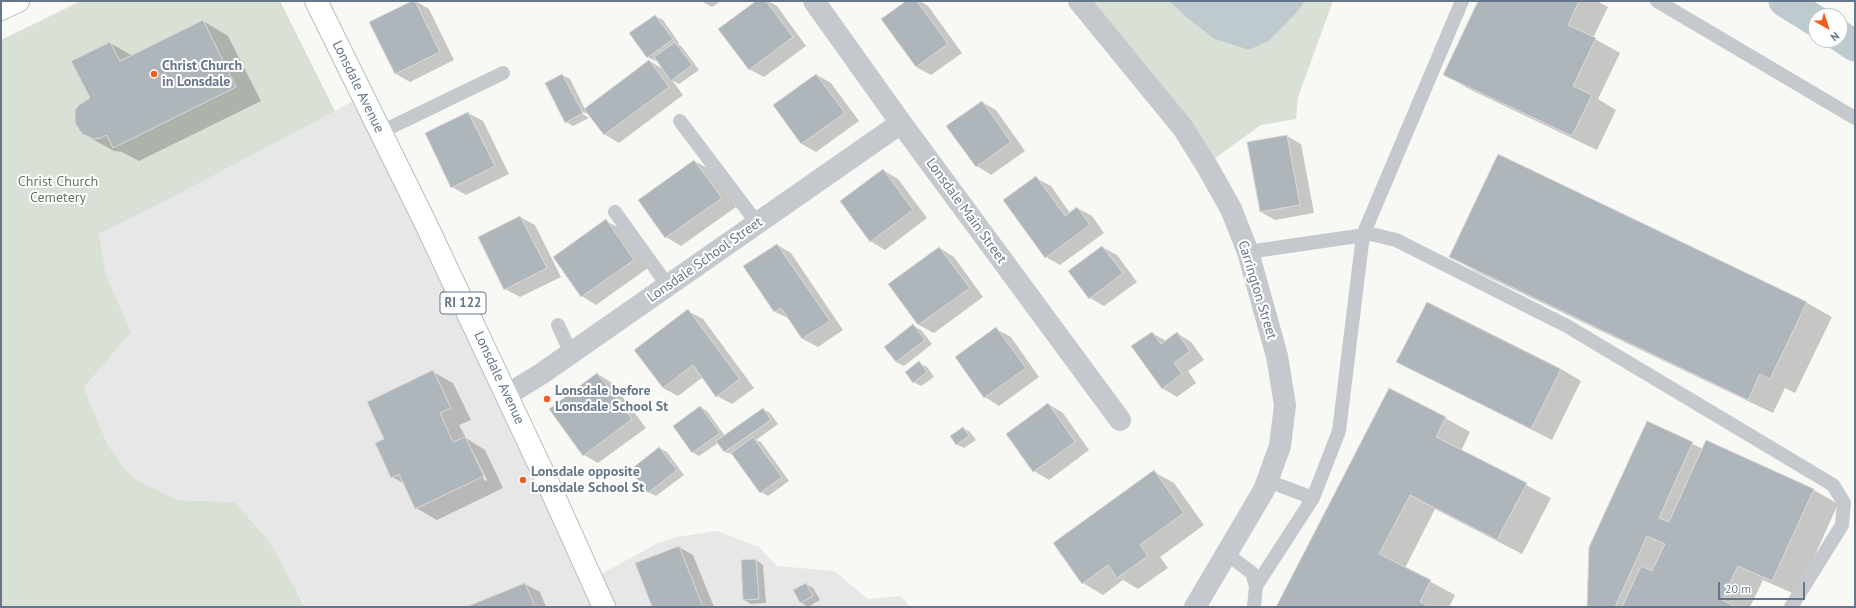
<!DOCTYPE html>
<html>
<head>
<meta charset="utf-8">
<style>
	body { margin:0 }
	#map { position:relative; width:1856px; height:608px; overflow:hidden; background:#f8f8f5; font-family:"PT Sans",sans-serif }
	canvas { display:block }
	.frame { position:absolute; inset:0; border:2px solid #657688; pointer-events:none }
	.north { position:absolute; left:1808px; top:8px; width:40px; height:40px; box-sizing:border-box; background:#fff; border:1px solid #c1c8cf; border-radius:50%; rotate:141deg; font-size:11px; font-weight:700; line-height:16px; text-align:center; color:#657688 }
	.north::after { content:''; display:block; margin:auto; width:14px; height:18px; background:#ef5f1e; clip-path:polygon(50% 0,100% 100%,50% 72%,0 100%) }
	.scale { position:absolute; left:1718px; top:582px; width:87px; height:18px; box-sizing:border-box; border:2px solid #657688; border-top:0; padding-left:5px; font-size:12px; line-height:14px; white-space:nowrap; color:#657688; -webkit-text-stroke:3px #fff; paint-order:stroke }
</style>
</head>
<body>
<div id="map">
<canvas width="1856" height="608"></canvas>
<div class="frame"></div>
<div class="north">N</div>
<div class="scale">20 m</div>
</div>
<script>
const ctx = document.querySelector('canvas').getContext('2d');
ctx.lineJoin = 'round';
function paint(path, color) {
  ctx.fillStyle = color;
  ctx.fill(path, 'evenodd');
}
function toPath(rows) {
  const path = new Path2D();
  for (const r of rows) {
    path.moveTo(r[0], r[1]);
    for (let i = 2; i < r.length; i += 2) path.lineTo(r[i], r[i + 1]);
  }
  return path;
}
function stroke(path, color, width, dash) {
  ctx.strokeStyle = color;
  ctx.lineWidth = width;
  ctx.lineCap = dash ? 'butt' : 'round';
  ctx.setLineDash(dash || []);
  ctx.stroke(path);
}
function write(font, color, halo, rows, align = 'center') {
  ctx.font = font + ' "PT Sans",sans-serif';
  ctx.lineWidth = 4;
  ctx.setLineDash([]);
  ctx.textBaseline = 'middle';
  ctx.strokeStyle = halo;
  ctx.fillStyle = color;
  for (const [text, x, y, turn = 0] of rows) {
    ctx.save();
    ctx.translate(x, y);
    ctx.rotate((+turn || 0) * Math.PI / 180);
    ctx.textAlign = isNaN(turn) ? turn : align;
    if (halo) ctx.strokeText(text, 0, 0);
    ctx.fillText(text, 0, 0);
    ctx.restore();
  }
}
paint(toPath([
	[355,100,590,580,658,543,677,537,717,531,759,547,777,566,834,571,868,599,901,596,910,607,305,607,303,601,234,502,178,500,137,480,125,469,108,445,84,388,131,332,106,274,99,234,173,197]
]), '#e6e7e6');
paint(toPath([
	[81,1,280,1,335,111,173,197,99,234,106,274,131,332,84,388,108,445,125,469,137,480,178,500,234,502,269,541,305,607,1,607,1,40],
	[1079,1,1169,1,1186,17,1214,39,1249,50,1269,41,1298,11,1305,1,1333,1,1298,97,1296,119,1261,125,1207,164]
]), '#d9e0d6');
paint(toPath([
	[1169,1,1305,1,1298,11,1269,41,1249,50,1214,39,1186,17]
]), '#bfcacf');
paint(toPath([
	[415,1,429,9,454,60,410,82,396,74,371,22],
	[701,1,721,1,712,7],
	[758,1,768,1,777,6,806,46,764,77,749,69],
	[908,1,920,1,928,6,962,53,931,75,916,67],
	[1479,1,1597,1,1608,7,1593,38,1620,53,1598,99,1616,110,1597,150,1469,89,1444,74],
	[655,16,663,20,679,43,678,44,682,47,699,70,679,84,672,80,683,95,619,143,604,134,591,116,579,110,578,111,589,118,573,126,566,122,562,75,570,79,585,109,650,61,664,70,657,60,655,61,648,57],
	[203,21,228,36,261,101,139,161,122,152,114,151,83,134,91,98,110,43,133,56],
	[817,75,831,83,859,121,816,152,802,144,774,106],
	[982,102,996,110,1025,151,991,175,977,166],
	[468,113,483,121,509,174,466,195,452,187],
	[1287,136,1301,144,1314,213,1275,220,1261,212],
	[1499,155,1807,303,1832,317,1795,393,1785,388,1773,413,1475,271,1450,256],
	[694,161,709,169,736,207,681,246,666,237,639,200],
	[883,170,898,179,927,218,885,250,870,241],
	[1036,178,1051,186,1070,213,1077,208,1092,216,1104,233,1060,265,1046,257],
	[520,217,535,225,561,277,520,297,505,289,479,238],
	[606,221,621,229,648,268,596,305,582,296],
	[777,245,791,253,843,330,818,347,803,339,790,319,775,312,744,267],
	[1102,247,1117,255,1137,282,1104,306,1090,298],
	[940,248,954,257,983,297,934,333,919,325,890,284],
	[688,311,703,319,754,388,732,404,717,396,703,377,678,396,663,388],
	[914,326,921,330,932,344,904,366,896,362],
	[996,329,1011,337,1039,377,999,406,985,397,956,357],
	[1152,333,1166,341,1177,333,1191,342,1204,360,1188,371,1196,383,1177,397,1162,388],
	[1398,362,1561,369,1581,381,1552,440],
	[919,363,927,367,934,377,921,386,913,382],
	[433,372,453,383,471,420,459,425,466,438,485,450,503,488,437,520,416,508,405,484,392,477,385,439],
	[471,452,473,452,487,480,485,481],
	[598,374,612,383,646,428,598,463,584,455],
	[1048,404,1063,413,1089,450,1049,480,1034,471],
	[700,407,707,411,725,436,763,409,770,413,778,424,756,440,761,442,789,481,768,496,761,492,734,455,725,452,718,443,699,456,692,452],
	[1445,418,1470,432,1461,451,1551,498,1522,554,1435,509,1405,568,1455,595,1449,607,1277,607],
	[1648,423,1703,449,1814,490,1838,504,1797,595,1763,580,1750,607,1588,607],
	[963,428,970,432,976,440,964,448,956,444],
	[659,448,667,452,684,475,656,496,648,492],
	[1154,472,1174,483,1204,525,1160,557,1168,568,1138,589,1123,580,1103,595,1083,583],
	[679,547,693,555,714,607,653,607],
	[756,560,763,565,766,603,751,604,744,600,742,561],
	[525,584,540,592,546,607,469,607],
	[806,584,813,588,820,600,808,607,800,602]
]), '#0003');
stroke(toPath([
	[1784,1,1816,21],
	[1840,36,1855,46]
]), '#bfcacf', 31);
const building = toPath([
	[412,1,415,1,440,52,395,74,369,22,412,1],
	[756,1,766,1,793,37,749,70,718,29,756,1],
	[906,1,917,1,948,44,916,67,881,19,906,1],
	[1478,1,1579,1,1568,25,1596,38,1573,86,1592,95,1572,136,1443,75,1478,1],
	[655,15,673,39,647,58,629,33,655,15],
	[203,20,236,87,113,148,107,135,101,138,94,139,82,134,75,123,75,110,79,105,90,98,71,61,110,42,120,61,203,20],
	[675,42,692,65,671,81,654,57,675,42],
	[649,60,669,87,604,135,584,109,649,60],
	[562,74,583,113,565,123,545,83,562,74],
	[816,74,845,113,801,144,773,105,816,74],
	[982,101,1011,142,976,167,946,126,982,101],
	[468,112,495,166,451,188,425,133,468,112],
	[1287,135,1300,205,1260,212,1247,142,1287,135],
	[1498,154,1807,302,1770,379,1760,374,1748,400,1449,257,1498,154],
	[694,160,722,198,665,238,638,200,694,160],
	[883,169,913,210,870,242,840,201,883,169],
	[1036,176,1065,216,1077,207,1090,225,1045,258,1003,200,1036,176],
	[520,216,547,268,504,290,478,237,520,216],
	[606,219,634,260,581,297,553,257,606,219],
	[777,244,830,321,802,339,781,308,774,312,743,266,777,244],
	[1102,246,1123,273,1089,299,1068,271,1102,246],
	[939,247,970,288,918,325,888,284,939,247],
	[1427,302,1561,369,1531,429,1396,362,1427,302],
	[688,309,740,379,716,397,693,365,663,388,634,350,688,309],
	[913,324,925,340,896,362,884,347,913,324],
	[996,327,1026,368,984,398,955,357,996,327],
	[1152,332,1161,344,1177,332,1190,351,1174,363,1182,374,1162,389,1131,346,1152,332],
	[919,361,927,372,913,383,905,372,919,361],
	[433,370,451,408,440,413,453,442,465,437,484,476,415,509,399,474,391,478,375,443,384,439,367,402,433,370],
	[597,373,632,419,583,456,549,409,597,373],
	[1389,388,1446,417,1436,437,1527,483,1497,540,1410,495,1379,554,1431,580,1420,602,1430,607,1276,607,1389,388],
	[1048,403,1075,442,1033,472,1006,434,1048,403],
	[700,406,720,433,692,453,673,426,700,406],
	[763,408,771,420,724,452,716,441,763,408],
	[1647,421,1693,442,1659,518,1669,522,1706,440,1814,489,1772,581,1738,566,1722,600,1736,607,1622,607,1641,566,1652,571,1665,544,1647,536,1615,607,1587,607,1589,547,1647,421],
	[963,427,969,436,956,445,950,436,963,427],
	[753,437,782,477,760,493,731,453,753,437],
	[659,447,677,470,648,493,630,470,659,447],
	[1154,470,1184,513,1140,545,1148,556,1117,578,1108,565,1082,584,1053,543,1154,470],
	[679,546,703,607,652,607,635,563,679,546],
	[756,559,759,599,743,600,741,560,756,559],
	[525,583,535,607,466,607,525,583],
	[806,583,813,596,800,603,793,590,806,583]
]);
paint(building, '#aeb6bc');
stroke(building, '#d9dad7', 1);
const primary = toPath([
	[316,1,424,220,553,494,604,607],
	[1,9,18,1]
]);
stroke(primary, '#b8bcc0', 24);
stroke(toPath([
	[1657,1,1855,118],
	[680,121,757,223],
	[381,132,503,73],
	[615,212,668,286],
	[1248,252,1371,234,1396,240,1567,326,1833,485,1844,503,1842,525,1791,607],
	[558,325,571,353],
	[1268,481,1313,498],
	[1227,554,1252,573,1256,586,1254,607],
	[1256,586,1313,498,1339,431,1363,235,1462,1]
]), '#c5c9cd', 14);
stroke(toPath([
	[814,1,901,123,1120,420],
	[1079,1,1183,128,1208,168,1231,209,1248,252,1277,356,1285,405,1280,446,1264,490,1195,607],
	[507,395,541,374,901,123]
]), '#c5c9cd', 22);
stroke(primary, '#fff', 22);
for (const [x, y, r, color] of [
	[154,74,4,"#ef5f1e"],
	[547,399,4,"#ef5f1e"],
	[523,480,4,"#ef5f1e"]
]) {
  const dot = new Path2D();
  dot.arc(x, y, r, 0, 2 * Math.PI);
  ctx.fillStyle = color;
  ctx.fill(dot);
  stroke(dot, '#fff', 1.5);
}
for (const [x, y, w] of [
	[463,303,46]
]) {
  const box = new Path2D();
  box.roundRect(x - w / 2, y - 11, w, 22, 3);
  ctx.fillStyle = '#fff';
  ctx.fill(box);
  stroke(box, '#657688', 1);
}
write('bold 13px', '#657688', null, [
	["RI 122",463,303]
]);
write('bold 14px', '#657688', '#fff', [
	["Christ Church",162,66],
	["in Lonsdale",162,82],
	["Lonsdale before",555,391],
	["Lonsdale School St",555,407],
	["Lonsdale opposite",531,472],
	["Lonsdale School St",531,488]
], 'left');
write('14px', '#657688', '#fff', [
	["Lonsdale Avenue",358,87,64],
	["Lonsdale Main Street",966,211,54],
	["Lonsdale School Street",705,260,-35],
	["Carrington Street",1257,290,73],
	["Lonsdale Avenue",499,378,65]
]);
write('14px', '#647a60', '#fff', [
	["Christ Church",58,182],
	["Cemetery",58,198]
]);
</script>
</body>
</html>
